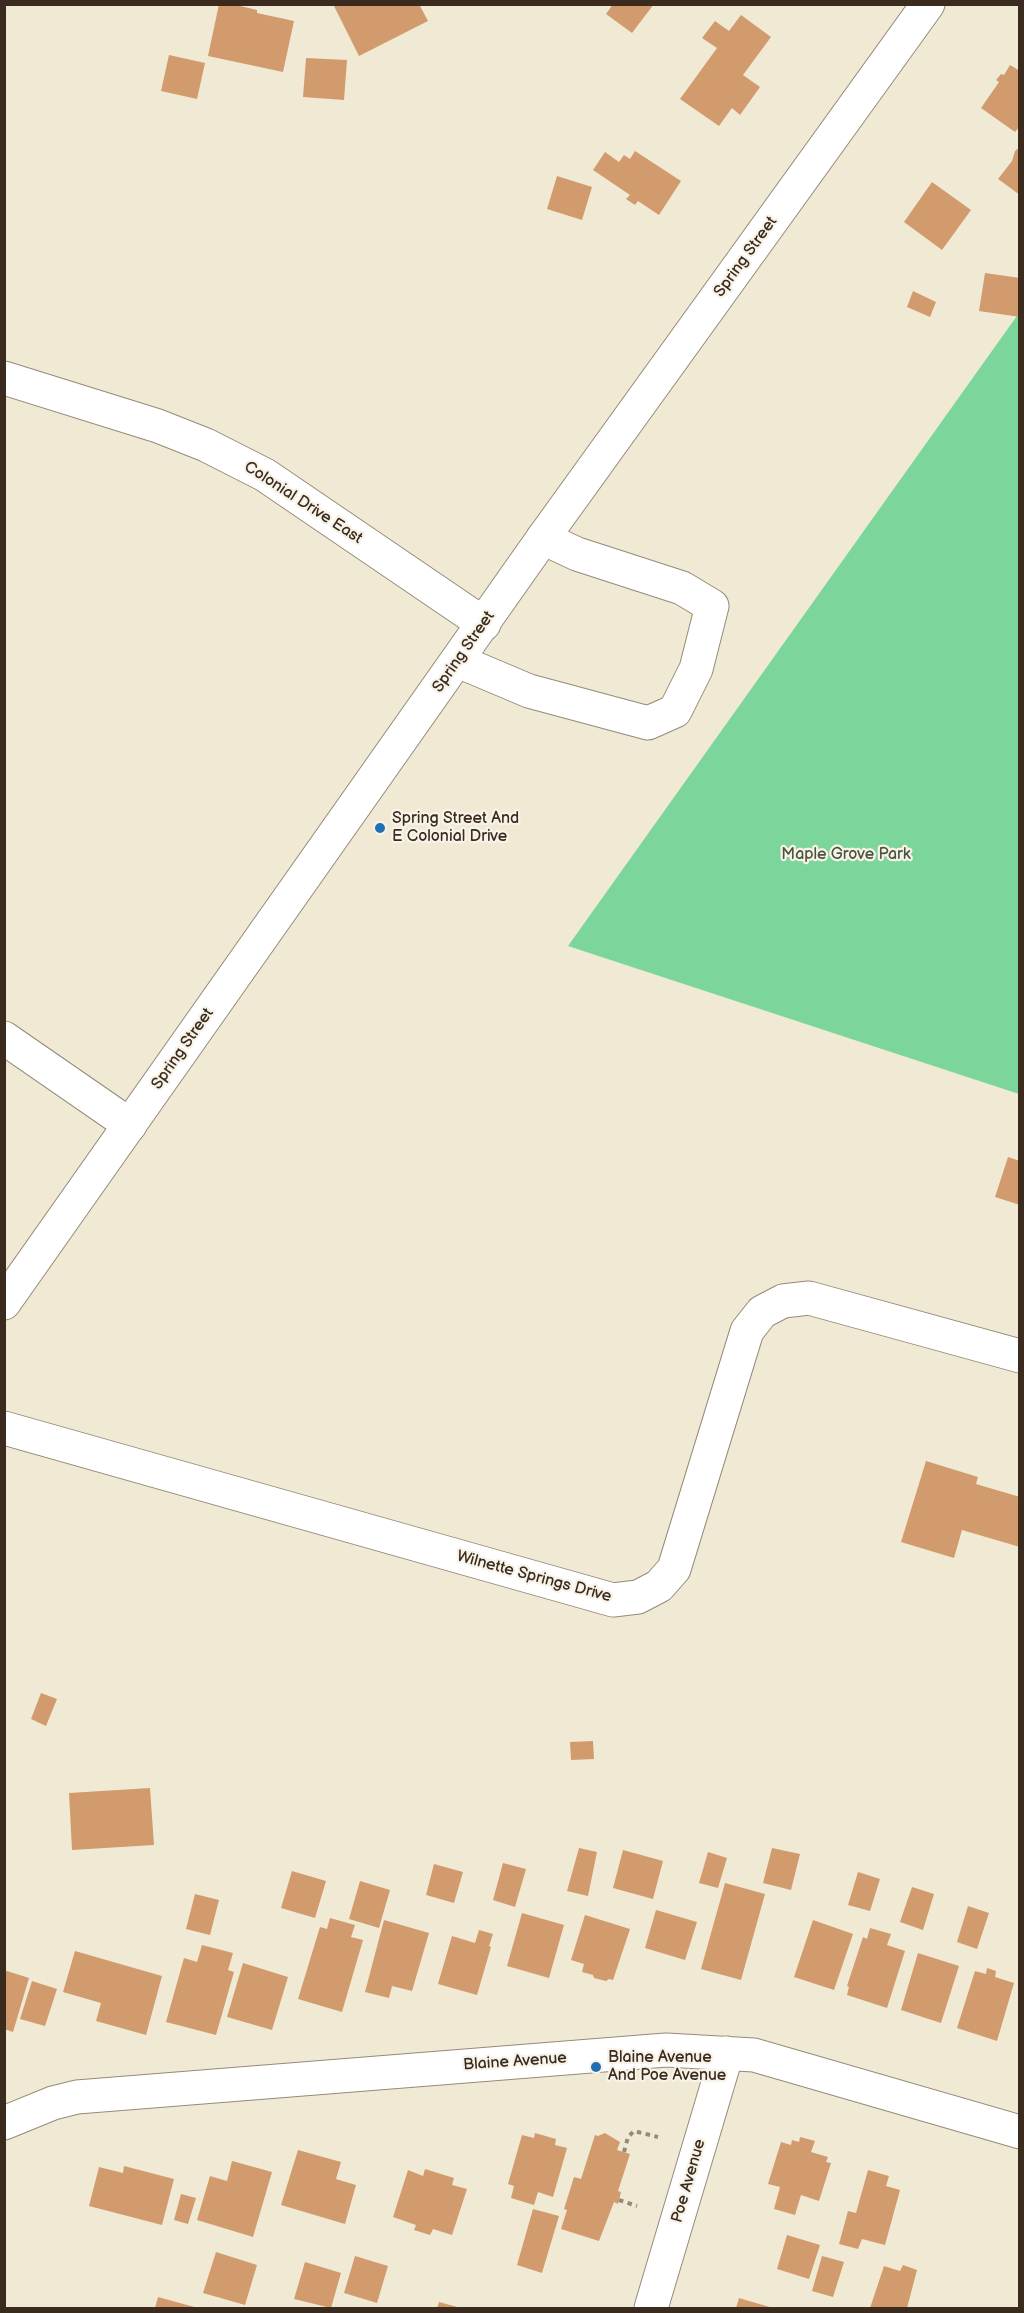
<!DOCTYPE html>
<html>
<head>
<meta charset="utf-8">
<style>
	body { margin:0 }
	#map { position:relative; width:1024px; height:2313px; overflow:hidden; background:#f0ead4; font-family:"Balsamiq Sans",sans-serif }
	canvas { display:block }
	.frame { position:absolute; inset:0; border:6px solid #3b2a1e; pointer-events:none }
</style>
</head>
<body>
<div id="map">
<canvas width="1024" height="2313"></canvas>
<div class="frame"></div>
</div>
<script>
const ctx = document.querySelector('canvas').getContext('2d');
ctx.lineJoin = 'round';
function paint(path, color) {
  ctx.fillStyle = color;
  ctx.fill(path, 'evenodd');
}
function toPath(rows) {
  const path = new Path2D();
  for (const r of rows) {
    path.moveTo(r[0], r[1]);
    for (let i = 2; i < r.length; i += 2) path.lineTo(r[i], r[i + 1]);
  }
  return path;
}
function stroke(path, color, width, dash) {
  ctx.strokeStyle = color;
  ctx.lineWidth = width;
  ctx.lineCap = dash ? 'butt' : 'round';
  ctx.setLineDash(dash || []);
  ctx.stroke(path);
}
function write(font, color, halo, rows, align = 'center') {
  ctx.font = font + ' "Balsamiq Sans",sans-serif';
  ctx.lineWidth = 4.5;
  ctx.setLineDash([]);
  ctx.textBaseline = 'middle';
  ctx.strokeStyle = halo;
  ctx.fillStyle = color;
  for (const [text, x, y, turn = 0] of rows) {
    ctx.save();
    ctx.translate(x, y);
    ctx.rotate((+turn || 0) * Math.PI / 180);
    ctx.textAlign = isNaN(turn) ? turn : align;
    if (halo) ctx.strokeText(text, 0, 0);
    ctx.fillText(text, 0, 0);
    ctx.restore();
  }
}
paint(toPath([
	[1019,313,1019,1094,568,946]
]), '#7cd69b');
paint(toPath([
	[219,4,232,4,257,10,257,13,294,21,283,72,208,56],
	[337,4,419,4,428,21,359,56,334,6],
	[613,4,654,4,632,33,606,14],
	[741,15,771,37,743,75,760,87,740,115,732,108,719,126,680,99,717,48,702,38,715,21,729,31],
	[169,55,205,63,197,99,161,91],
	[306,58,347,60,344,100,303,97],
	[1010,65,1020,71,1020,126,1015,132,981,108,999,82,996,80,1001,74,1004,75],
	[1020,147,1020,195,998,179,1012,161,1015,151],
	[635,151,681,181,659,215,638,201,635,205,626,199,630,195,593,170,605,152,619,162,624,155,630,159],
	[557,176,592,187,582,220,547,209],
	[932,182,971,210,942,250,904,222],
	[985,273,1020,278,1020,317,979,311],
	[913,291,936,302,930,317,907,307],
	[1008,1157,1020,1161,1020,1205,995,1197],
	[926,1461,978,1477,976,1484,1020,1497,1020,1547,962,1530,954,1558,901,1542],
	[41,1693,57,1699,46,1726,31,1719],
	[593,1741,594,1759,571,1760,570,1742],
	[150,1788,154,1845,72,1850,69,1793],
	[579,1848,597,1852,588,1896,567,1891],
	[772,1848,800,1854,791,1890,763,1883],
	[623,1850,663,1861,653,1899,613,1888],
	[708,1852,727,1858,718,1888,699,1883],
	[503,1863,526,1869,515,1907,493,1900],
	[434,1864,463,1872,454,1903,426,1895],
	[292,1871,326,1881,315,1918,281,1908],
	[858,1872,880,1879,870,1911,848,1905],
	[360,1881,390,1890,379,1928,349,1919],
	[725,1883,765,1894,741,1980,701,1969],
	[912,1887,934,1894,923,1930,900,1922],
	[195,1894,219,1900,210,1935,186,1929],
	[968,1906,989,1913,977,1949,957,1942],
	[656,1910,697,1922,685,1960,645,1948],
	[522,1913,564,1925,549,1978,507,1966],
	[585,1915,630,1929,613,1980,609,1979,606,1981,594,1978,593,1975,582,1972,584,1964,571,1960],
	[330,1918,355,1925,351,1937,363,1940,342,2012,298,1999,320,1927,327,1929],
	[384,1920,429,1933,412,1991,392,1986,389,1998,365,1992],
	[813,1920,853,1934,834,1990,794,1977],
	[870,1928,891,1934,887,1945,905,1951,887,2008,847,1995,849,1987,847,1986,863,1937,867,1939],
	[479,1930,493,1934,489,1946,491,1947,477,1995,438,1984,452,1936,475,1943],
	[202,1945,233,1953,228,1970,234,1972,216,2035,166,2022,184,1958,197,1962],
	[75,1951,162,1976,146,2035,96,2021,101,2003,63,1992],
	[918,1953,959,1966,941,2023,901,2010],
	[243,1963,288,1977,272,2030,227,2017],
	[987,1968,996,1971,995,1977,1014,1983,997,2041,957,2028,975,1971,986,1974],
	[4,1970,29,1978,13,2032,4,2029],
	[32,1981,57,1989,45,2026,20,2019],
	[535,2133,556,2139,555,2145,567,2148,553,2197,538,2192,534,2205,511,2198,514,2186,508,2184,522,2135,534,2138],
	[605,2133,620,2142,617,2150,630,2154,618,2191,621,2192,618,2204,614,2202,599,2241,561,2229,567,2210,564,2209,574,2177,581,2179,595,2135,598,2136],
	[800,2137,815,2141,811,2152,828,2157,826,2162,831,2163,819,2201,801,2195,795,2215,774,2209,780,2187,768,2184,781,2142,791,2145,792,2140,799,2142],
	[298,2150,341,2162,336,2179,356,2185,345,2224,281,2205],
	[232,2161,272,2172,253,2237,197,2220,210,2176,227,2181],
	[124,2166,174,2179,162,2225,89,2206,99,2167,123,2173],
	[425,2169,454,2178,452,2185,467,2189,452,2235,433,2229,430,2235,414,2230,416,2225,393,2217,408,2170,423,2176],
	[868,2170,889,2176,886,2186,900,2190,885,2245,862,2239,858,2249,839,2244,848,2211,856,2213],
	[181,2194,196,2198,188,2224,174,2220],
	[533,2209,559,2216,542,2273,517,2265],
	[787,2235,820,2245,809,2279,777,2269],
	[216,2252,257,2265,245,2305,203,2293],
	[355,2256,388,2266,377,2303,344,2293],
	[822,2256,844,2262,833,2297,812,2291],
	[305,2262,341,2273,331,2308,294,2299],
	[903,2265,917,2270,907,2308,870,2308,884,2266,900,2271],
	[158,2297,198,2308,155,2308],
	[739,2298,773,2308,736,2308],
	[439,2302,461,2308,437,2308]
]), '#d29b6e');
const minor = toPath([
	[4,378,158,426,206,445,265,475,484,624],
	[458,661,529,691,648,723,675,711,696,669,712,606,682,588,577,554,543,538],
	[4,1038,130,1125],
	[4,1428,613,1600,638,1597,659,1586,674,1569,747,1331,762,1312,783,1301,809,1298,1020,1356],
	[4,2123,53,2103,77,2097,666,2050,754,2055,1020,2132],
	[651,2308,727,2053]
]);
const major = toPath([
	[4,1303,543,538,928,4]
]);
stroke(minor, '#968a79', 35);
stroke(major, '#968a79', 35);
stroke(toPath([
	[624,2152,628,2137,634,2131,658,2137],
	[619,2200,637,2206]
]), '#968a79', 4, [4.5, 4.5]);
stroke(minor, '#fff', 33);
stroke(major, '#fff', 33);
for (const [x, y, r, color] of [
	[380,828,6,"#1f6fb2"],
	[596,2067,6,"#1f6fb2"]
]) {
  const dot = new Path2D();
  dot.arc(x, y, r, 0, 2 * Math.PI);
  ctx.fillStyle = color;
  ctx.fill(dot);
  stroke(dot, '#f7f3e8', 2);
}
write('16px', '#3b2a1e', '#f7f3e8', [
	["Spring Street",746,257,-54],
	["Colonial Drive East",303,503,33],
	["Spring Street",464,652,-55],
	["Spring Street",183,1049,-55],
	["Wilnette Springs Drive",534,1577,15],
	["Blaine Avenue",515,2062,-4],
	["Poe Avenue",689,2181,-74]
]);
write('16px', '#3b2a1e', '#f7f3e8', [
	["Spring Street And",392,819],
	["E Colonial Drive",392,837],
	["Blaine Avenue",608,2058],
	["And Poe Avenue",608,2076]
], 'left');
write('16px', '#4b553d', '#f7f3e8', [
	["Maple Grove Park",846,855]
]);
</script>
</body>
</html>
